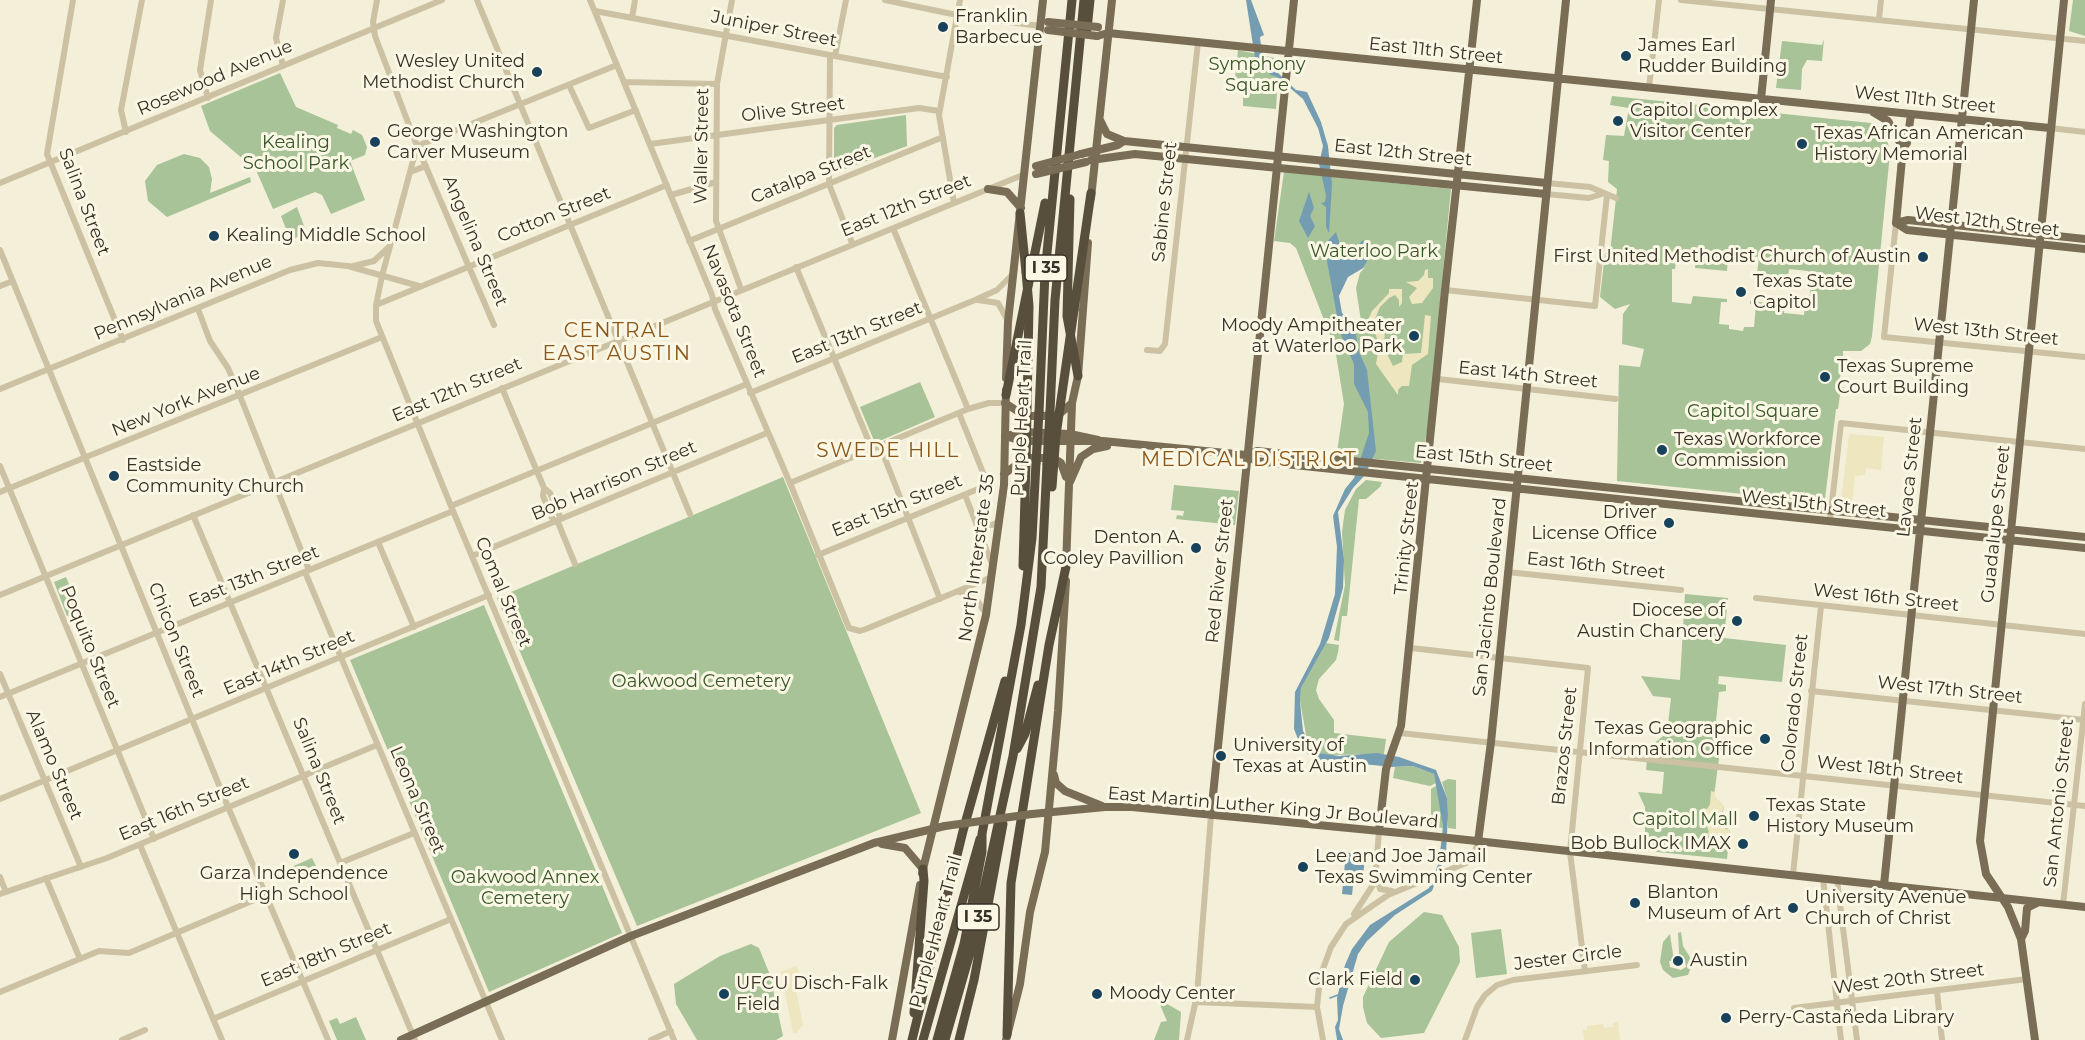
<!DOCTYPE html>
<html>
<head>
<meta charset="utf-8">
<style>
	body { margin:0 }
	canvas { display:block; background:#f3efd8 }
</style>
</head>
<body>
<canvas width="2085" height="1040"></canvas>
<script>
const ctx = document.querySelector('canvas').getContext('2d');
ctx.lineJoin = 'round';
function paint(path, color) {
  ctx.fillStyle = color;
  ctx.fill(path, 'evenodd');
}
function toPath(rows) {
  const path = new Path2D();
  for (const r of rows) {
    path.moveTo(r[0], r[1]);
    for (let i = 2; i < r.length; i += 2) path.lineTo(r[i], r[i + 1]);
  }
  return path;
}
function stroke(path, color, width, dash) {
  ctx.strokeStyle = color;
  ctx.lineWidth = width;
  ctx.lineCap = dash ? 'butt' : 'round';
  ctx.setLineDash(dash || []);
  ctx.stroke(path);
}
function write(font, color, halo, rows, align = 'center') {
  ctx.font = font + ' Montserrat,sans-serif';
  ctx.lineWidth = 6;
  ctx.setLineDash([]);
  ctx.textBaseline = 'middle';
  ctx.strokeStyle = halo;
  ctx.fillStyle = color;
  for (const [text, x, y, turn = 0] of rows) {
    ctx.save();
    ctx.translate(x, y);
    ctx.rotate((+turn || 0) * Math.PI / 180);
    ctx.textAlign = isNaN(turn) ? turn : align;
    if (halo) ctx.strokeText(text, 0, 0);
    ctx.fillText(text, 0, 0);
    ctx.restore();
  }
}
paint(toPath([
	[2073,0,2085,0,2085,36,2069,31],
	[1824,39,1822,61,1807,60,1802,69,1801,90,1776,88,1782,41,1822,45],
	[1238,50,1279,59,1276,109,1243,106,1243,95,1235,78],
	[280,73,296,107,338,125,337,128,351,134,353,130,362,135,367,147,365,155,350,161,365,200,331,214,322,195,315,192,273,209,256,170,210,131,201,106],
	[1612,96,1871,123,1880,127,1886,135,1890,153,1872,336,1870,344,1861,351,1843,351,1843,366,1838,385,1845,388,1841,388,1838,409,1836,409,1825,499,1821,502,1617,481,1619,365,1640,367,1644,349,1622,344,1623,314,1630,304,1615,309,1600,297,1605,253,1610,253,1617,189,1608,182,1609,161,1603,160,1606,135,1624,136,1629,108,1610,105],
	[1728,254,1759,257,1757,274,1788,277,1789,269,1808,271,1807,282,1811,283,1809,304,1805,304,1804,315,1784,313,1785,305,1750,301,1750,304,1756,305,1754,327,1744,327,1743,331,1729,329,1729,325,1719,324,1721,302,1727,302,1727,299,1693,296,1691,304,1672,302,1672,269,1675,269,1677,258,1696,260,1695,268,1727,271],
	[906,115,907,146,834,173,834,128,837,125],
	[184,154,200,158,209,167,212,179,210,193,250,177,251,182,167,217,148,201,145,181,157,165],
	[1284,172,1451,189,1428,426,1421,463,1343,456,1337,452,1344,404,1335,348,1296,248,1290,243,1274,241],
	[297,207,307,234,295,238,293,233,288,234,281,216],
	[920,382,935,417,875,443,860,407],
	[783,477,921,813,637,926,497,598],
	[1366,480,1382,482,1380,487,1366,499,1359,499,1347,616,1342,616,1339,641,1334,640,1345,585,1342,532,1345,510,1356,489],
	[1174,485,1239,491,1235,525,1176,519,1177,515,1183,516,1184,511,1171,510],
	[66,577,80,611,67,616,54,582],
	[1685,594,1728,598,1724,638,1786,645,1782,682,1719,676,1718,684,1726,685,1726,691,1719,692,1715,731,1713,750,1720,751,1714,796,1724,807,1720,823,1730,831,1727,859,1637,850,1639,836,1645,837,1645,807,1638,792,1662,794,1664,772,1646,770,1648,748,1667,733,1671,698,1653,696,1641,676,1680,680],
	[484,605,622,933,489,992,350,660],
	[1326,643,1339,645,1338,652,1336,660,1319,679,1316,690,1319,699,1334,720,1334,733,1386,739,1384,754,1329,755,1319,753,1307,740,1300,701,1301,688],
	[1413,766,1434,774,1436,783,1430,786,1393,778,1395,767],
	[1448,779,1456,780,1456,829,1448,828,1447,798,1442,782],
	[1436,786,1441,803,1443,828,1431,826,1431,789],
	[312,858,317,868,284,882,280,872],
	[1424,912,1442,915,1459,947,1460,962,1424,1033,1381,1038,1367,1023,1363,1007,1363,997,1389,942],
	[1501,929,1507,974,1476,978,1471,933],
	[1681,932,1683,946,1693,962,1688,975,1673,978,1663,970,1660,962,1663,942,1670,934,1674,961,1669,961,1670,967,1681,970,1686,967,1685,959,1680,960,1679,952,1678,933],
	[751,944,759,948,770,975,783,1036,776,1040,697,1040,676,1004,674,984,720,956],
	[1157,998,1181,1012,1179,1040,1154,1040,1161,1022,1167,1021],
	[356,1017,366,1040,337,1040,329,1021,337,1018,340,1024]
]), '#a7c397');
paint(toPath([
	[1428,269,1428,278,1433,278,1433,288,1422,303,1412,304,1409,297,1417,288,1406,282,1418,281,1424,275,1425,270],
	[1389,289,1402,289,1402,303,1399,307,1399,300,1395,295,1389,298,1380,307,1373,324,1385,328,1384,348,1393,366,1402,362,1403,354,1421,353,1425,315,1431,316,1428,354,1412,365,1409,386,1402,386,1398,390,1398,395,1376,364,1379,347,1376,335,1365,327,1372,311,1389,293],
	[1849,434,1884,437,1881,470,1866,468,1865,475,1855,476,1852,504,1841,503],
	[1711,791,1715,792,1715,797,1724,807,1719,819,1721,826,1730,831,1728,847,1715,839,1713,841,1707,834,1709,832,1706,824,1701,825,1703,808,1707,809,1710,804],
	[796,966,802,979,794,982,803,1024,797,1033,793,1033,781,972],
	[1618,1022,1620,1040,1584,1040,1583,1030,1587,1030,1587,1026,1603,1024,1604,1028,1613,1027,1613,1023]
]), '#ede6be');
paint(toPath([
	[1246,0,1251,0,1264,35,1260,37,1261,46,1268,69,1277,72,1296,90,1307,92,1321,122,1328,146,1332,184,1329,233,1326,227,1326,207,1321,203,1325,202,1326,195,1319,164,1323,146,1318,128,1303,99,1277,77,1271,75,1255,58],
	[1309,192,1314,208,1310,216,1315,226,1308,238,1299,221],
	[1336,232,1340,245,1347,249,1355,248,1363,240,1369,248,1369,258,1355,281,1354,323,1359,352,1367,370,1376,451,1365,475,1353,488,1338,512,1344,560,1343,588,1329,638,1301,688,1300,702,1303,731,1313,748,1319,753,1339,756,1377,753,1399,757,1436,770,1447,798,1448,815,1446,853,1432,891,1395,915,1367,941,1358,954,1343,1006,1339,1029,1343,1040,1337,1040,1335,1027,1338,1020,1337,998,1345,965,1352,949,1370,925,1429,888,1439,862,1443,826,1434,774,1413,766,1392,767,1314,759,1302,749,1294,729,1295,692,1320,644,1335,594,1337,547,1333,516,1345,489,1354,478,1369,433,1368,412,1354,384,1354,364,1340,332,1324,245],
	[1346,852,1365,857,1363,876,1354,876,1352,895,1342,894]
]), '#759db2');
paint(toPath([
	[1365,267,1360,273,1356,288,1361,321,1357,325,1350,321,1342,313,1339,296,1348,277]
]), '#f3efd8');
stroke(toPath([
	[1330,998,1338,995]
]), '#759db2', 1.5);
stroke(toPath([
	[73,0,47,154,123,340],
	[283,0,276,38,283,66],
	[377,0,373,22,375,36,417,146,494,325],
	[477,0,690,514],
	[590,0,712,295,715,309,790,483,849,628,860,631,866,629,992,577],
	[732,0,717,84,716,221,741,289],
	[885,0,957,15,1040,26],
	[1681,0,2085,41],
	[595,11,947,77],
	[632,18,635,0],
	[1879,19,1881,0],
	[830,55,829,184,852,243],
	[835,56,846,0],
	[624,82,717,84],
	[569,85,589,128,636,110],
	[1649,88,1659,0],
	[208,98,200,70,211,0],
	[2050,128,2085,132],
	[126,132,121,110,142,0],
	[650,144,919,108,939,111],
	[417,146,382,276,376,305,376,321,453,511,674,1040],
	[417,146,617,65],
	[410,172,426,166],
	[0,183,442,0],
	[1547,183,1590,187,1616,198],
	[1546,194,1589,198,1602,194],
	[671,195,716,182],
	[954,203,939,115,960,0],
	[1896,223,1884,337,2085,357],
	[893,228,968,409],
	[689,241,943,137],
	[0,250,228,807,328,1040],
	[353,266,374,261,390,246],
	[796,267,872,449],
	[0,286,13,281],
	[1445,290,1595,306,1607,195],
	[978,300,998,303,1008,321],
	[376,305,667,185],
	[198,309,210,341,228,368,240,396,309,570],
	[1147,350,1160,351,1165,344,1198,42],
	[1438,379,1616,399],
	[502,388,544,488,543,496,554,522],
	[0,389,290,270,318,263,348,266,419,286],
	[750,393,975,300,997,290,1013,274],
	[880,446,940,599],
	[0,466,154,839],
	[790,483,968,409,989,403,1005,403],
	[544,488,550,493,561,519],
	[0,492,382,337],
	[965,495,992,564],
	[451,506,747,384],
	[193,515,415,1040],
	[557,520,575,564],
	[1830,520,1841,423,2085,449],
	[977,524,992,525,1000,521],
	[378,542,414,627],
	[818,555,983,487,986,480,959,413],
	[472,556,767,433],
	[305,572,502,1040],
	[1507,572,1681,590],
	[959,592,973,594,986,614],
	[0,595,1025,174],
	[1756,598,2085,634],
	[1411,648,1588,668,1570,852,1585,971],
	[0,674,81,867],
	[1811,691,2085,720],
	[0,697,453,511],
	[1400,733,2085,806],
	[0,799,489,595],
	[140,845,222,1040],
	[340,863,414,833],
	[1793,875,1821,606],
	[0,877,6,892],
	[1377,877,1380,889,1392,891],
	[46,878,80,959],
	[1823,878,1841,1040],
	[1837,880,1857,1040],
	[0,894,107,858,377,745],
	[2063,905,2085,704],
	[1354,914,1375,882,1379,831],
	[1937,991,1942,1040],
	[0,992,99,951,129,953,266,895],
	[1195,1002,1317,1007],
	[1794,1008,2027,979],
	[213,1019,451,919],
	[122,1040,145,1030],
	[651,1040,671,1031],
	[1187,1040,1197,995,1211,815],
	[1323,1040,1317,1007,1320,977,1331,947,1346,924,1388,895,1466,863,1474,854,1478,842],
	[1465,1040,1477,1007,1485,995,1497,985,1513,980,1637,965]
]), '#ccc2a3', 6);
stroke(toPath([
	[1097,36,1108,33,2050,128],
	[1761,99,1771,0],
	[1873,112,1888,121,1903,148,1896,223],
	[1100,120,1107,134,1124,141],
	[1903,148,1907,143,1911,114],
	[1081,154,1118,145,1124,141,1547,183],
	[1091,160,1135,154,1546,194],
	[988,189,1007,192,1021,208],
	[1091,198,1112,0],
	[1896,223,1907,230,2085,249],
	[1896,223,1908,220,2085,239],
	[1006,378,1008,322,1043,0],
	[1005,403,1025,416,1057,416,1072,403],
	[1005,436,1022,441,1103,441,1246,455,1257,451,2085,537],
	[1007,436,1021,432,1070,434,1098,440],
	[1246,455,1256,461,2085,548],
	[1004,474,1026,458,1053,458,1061,463,1066,477],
	[1070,482,1081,457,1093,449,1107,446],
	[1066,566,1072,403,1078,376,1088,243],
	[1054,775,1056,783,1065,791,1102,806],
	[1032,814,1105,807,1132,807,1421,835,2085,907],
	[1211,815,1294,0],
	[1379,831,1386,769,1401,726,1445,290,1477,0],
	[1478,842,1491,742,1566,0],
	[882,844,905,848,923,869],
	[922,873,986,615,1004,485,1006,390],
	[1884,885,1974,0],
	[2021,939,2025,931,2027,908,2037,903],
	[401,1040,631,936,874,843,945,826],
	[892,1040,920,885],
	[1006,1040,1020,984,1030,912,1045,852,1058,711,1066,581],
	[2035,1040,2021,939,2008,907,1986,874,1980,841,2064,0]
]), '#7a6d56', 8);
stroke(toPath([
	[1087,29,1090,0],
	[1070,199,1067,316,1078,376],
	[1020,213,1026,272],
	[1074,310,1091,193],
	[1006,395,1045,203],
	[1039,412,1045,273,1072,0],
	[1050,412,1055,300,1084,0],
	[1023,566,1026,462],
	[1017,749,1025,734,1038,685],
	[914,1013,924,881,923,869],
	[1007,1035,1011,883,1049,645,1067,562],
	[912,1040,963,831,1005,681],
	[923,1040,980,839],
	[937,1040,964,944,982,852,982,834,1021,625,1032,538,1036,463],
	[945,1040,970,953,1013,756,1041,587,1047,464],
	[959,1040,974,980,1003,824]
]), '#584e3c', 9);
stroke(toPath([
	[1048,22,1098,27],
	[1048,30,1097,36],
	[1036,166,1081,154],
	[1036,174,1086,162],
	[945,826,1032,814]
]), '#7a6d56', 8);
stroke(toPath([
	[1026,462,1029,306,1026,272],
	[1036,463,1039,412],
	[1047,464,1050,412],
	[1052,487,1056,435,1074,310]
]), '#584e3c', 9);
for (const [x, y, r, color] of [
	[943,27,6,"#18425b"],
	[1626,56,6,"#18425b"],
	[537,72,6,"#18425b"],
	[1618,121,6,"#18425b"],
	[375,142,6,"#18425b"],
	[1802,144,6,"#18425b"],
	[214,236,6,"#18425b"],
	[1923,257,6,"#18425b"],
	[1741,292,6,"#18425b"],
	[1414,336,6,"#18425b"],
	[1825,377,6,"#18425b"],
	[1662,450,6,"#18425b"],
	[114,476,6,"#18425b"],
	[1669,523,6,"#18425b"],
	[1196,548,6,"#18425b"],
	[1737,621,6,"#18425b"],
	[1765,739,6,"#18425b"],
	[1221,756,6,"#18425b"],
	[1754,816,6,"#18425b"],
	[1743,844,6,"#18425b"],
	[294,854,6,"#18425b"],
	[1303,867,6,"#18425b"],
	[1635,903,6,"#18425b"],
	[1793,908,6,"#18425b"],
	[1678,961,6,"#18425b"],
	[1415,980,6,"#18425b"],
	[724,994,6,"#18425b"],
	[1097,994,6,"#18425b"],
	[1726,1018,6,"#18425b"]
]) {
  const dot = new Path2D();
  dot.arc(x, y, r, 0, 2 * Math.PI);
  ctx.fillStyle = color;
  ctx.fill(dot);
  stroke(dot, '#fbf7e5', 2);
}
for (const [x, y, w] of [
	[1046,268,42],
	[978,917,42]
]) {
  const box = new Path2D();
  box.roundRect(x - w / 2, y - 13, w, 26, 4.5);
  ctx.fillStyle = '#fbf7e5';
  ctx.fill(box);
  stroke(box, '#373026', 1.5);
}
write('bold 16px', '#373026', null, [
	["I 35",1046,268],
	["I 35",978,917]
]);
write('18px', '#373026', '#fbf7e5', [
	["Franklin",955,17],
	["Barbecue",955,38],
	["James Earl",1638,46],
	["Rudder Building",1638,67],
	["Wesley United",525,62,"right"],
	["Methodist Church",525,83,"right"],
	["Capitol Complex",1630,111],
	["Visitor Center",1630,132],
	["George Washington",387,132],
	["Carver Museum",387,153],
	["Texas African American",1814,134],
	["History Memorial",1814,155],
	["Kealing Middle School",226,236],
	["First United Methodist Church of Austin",1911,257,"right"],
	["Texas State",1753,282],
	["Capitol",1753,303],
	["Moody Ampitheater",1402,326,"right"],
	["at Waterloo Park",1402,347,"right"],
	["Texas Supreme",1837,367],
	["Court Building",1837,388],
	["Texas Workforce",1674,440],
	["Commission",1674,461],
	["Eastside",126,466],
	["Community Church",126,487],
	["Driver",1657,513,"right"],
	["License Office",1657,534,"right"],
	["Denton A.",1184,538,"right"],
	["Cooley Pavillion",1184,559,"right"],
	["Diocese of",1725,611,"right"],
	["Austin Chancery",1725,632,"right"],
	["Texas Geographic",1753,729,"right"],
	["Information Office",1753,750,"right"],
	["University of",1233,746],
	["Texas at Austin",1233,767],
	["Texas State",1766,806],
	["History Museum",1766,827],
	["Bob Bullock IMAX",1731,844,"right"],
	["Lee and Joe Jamail",1315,857],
	["Texas Swimming Center",1315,878],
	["Garza Independence",294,874,"center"],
	["High School",294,895,"center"],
	["Blanton",1647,893],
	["Museum of Art",1647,914],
	["University Avenue",1805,898],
	["Church of Christ",1805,919],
	["Austin",1690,961],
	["Clark Field",1403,980,"right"],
	["UFCU Disch-Falk",736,984],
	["Field",736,1005],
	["Moody Center",1109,994],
	["Perry-Castañeda Library",1738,1018]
], 'left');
write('18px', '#373026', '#fbf7e5', [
	["Juniper Street",774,29,11],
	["East 11th Street",1436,51,6],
	["Rosewood Avenue",215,78,-23],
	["West 11th Street",1925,100,6],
	["Olive Street",793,110,-7],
	["Waller Street",702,146,-89],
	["East 12th Street",1403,153,6],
	["Catalpa Street",811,175,-22],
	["Salina Street",84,202,69],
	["Sabine Street",1165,202,-84],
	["East 12th Street",906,206,-22],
	["Cotton Street",554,215,-22],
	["West 12th Street",1987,222,7],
	["Angelina Street",475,241,67],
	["Pennsylvania Avenue",183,298,-23],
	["Navasota Street",734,311,68],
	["West 13th Street",1986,332,6],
	["East 13th Street",857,333,-22],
	["East 14th Street",1528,375,6],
	["East 12th Street",457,390,-23],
	["New York Avenue",186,402,-22],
	["Purple Heart Trail",1022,418,-87],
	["East 15th Street",1484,459,6],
	["Lavaca Street",1910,477,-84],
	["Bob Harrison Street",614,481,-23],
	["West 15th Street",1814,504,6],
	["East 15th Street",897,506,-22],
	["Guadalupe Street",1996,524,-84],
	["Trinity Street",1407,538,-84],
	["North Interstate 35",977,558,-82],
	["East 16th Street",1596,566,6],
	["Red River Street",1220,571,-84],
	["East 13th Street",254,577,-22],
	["Comal Street",503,592,67],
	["San Jacinto Boulevard",1490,597,-84],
	["West 16th Street",1886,598,6],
	["Chicon Street",176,640,68],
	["Poquito Street",90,647,68],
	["East 14th Street",289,663,-23],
	["West 17th Street",1950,690,6],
	["Colorado Street",1795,703,-84],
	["Brazos Street",1565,746,-84],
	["Alamo Street",54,765,67],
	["West 18th Street",1890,770,6],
	["Salina Street",319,771,68],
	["Leona Street",417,800,67],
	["San Antonio Street",2059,803,-84],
	["East Martin Luther King Jr Boulevard",1273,808,5],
	["East 16th Street",184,809,-23],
	["Purple Heart Trail",936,932,-75],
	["East 18th Street",326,955,-23],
	["Jester Circle",1568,958,-7],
	["West 20th Street",1909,979,-7]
]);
write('18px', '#375728', '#fbf7e5', [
	["Symphony",1257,65],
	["Square",1257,86],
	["Kealing",296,143],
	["School Park",296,164],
	["Waterloo Park",1374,252],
	["Capitol Square",1753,412],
	["Oakwood Cemetery",701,682],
	["Capitol Mall",1685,820],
	["Oakwood Annex",525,878],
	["Cemetery",525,899]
]);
ctx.letterSpacing = '1.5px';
write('20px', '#8c5719', '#fbf7e5', [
	["CENTRAL",617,331],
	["EAST AUSTIN",617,354],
	["SWEDE HILL",888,451],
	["MEDICAL DISTRICT",1249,460]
]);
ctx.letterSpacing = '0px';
</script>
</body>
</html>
